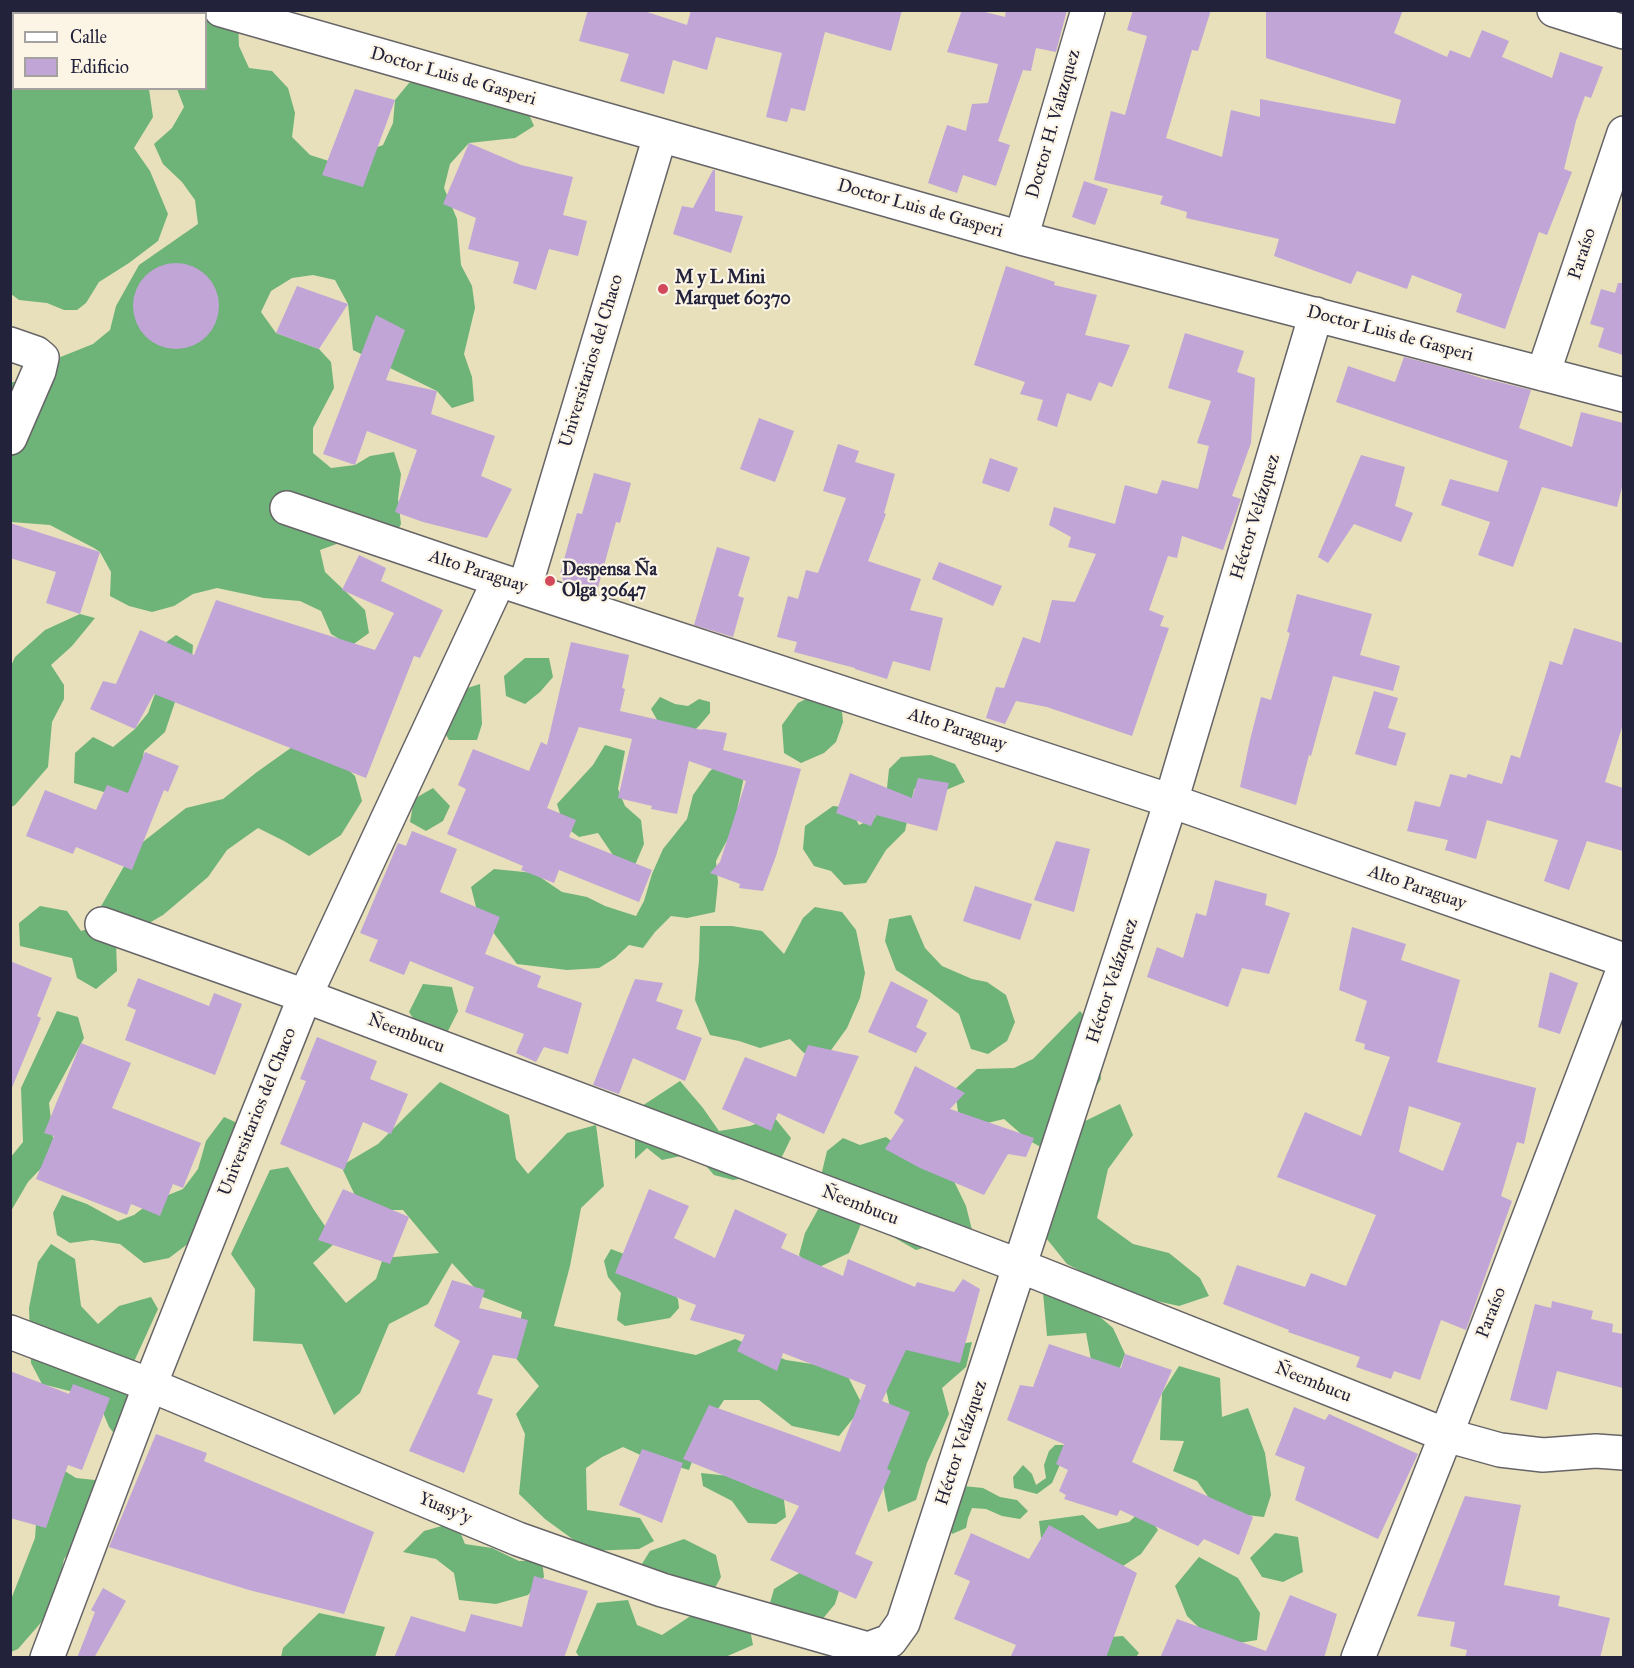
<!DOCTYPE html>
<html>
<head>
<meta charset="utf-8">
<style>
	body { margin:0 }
	#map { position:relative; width:1634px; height:1668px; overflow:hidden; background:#e7e0bb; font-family:"IM FELL Great Primer",serif }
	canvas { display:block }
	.frame { position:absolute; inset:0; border:12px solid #22223b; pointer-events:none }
	.legend { position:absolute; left:12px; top:12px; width:195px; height:78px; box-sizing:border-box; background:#fcf5e5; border:2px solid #a5a1a1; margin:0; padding:8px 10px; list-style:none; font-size:18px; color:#22223b }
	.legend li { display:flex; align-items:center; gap:12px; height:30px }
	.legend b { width:30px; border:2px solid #a5a1a1 }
</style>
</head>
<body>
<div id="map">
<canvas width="1634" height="1668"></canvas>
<div class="frame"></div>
<ul class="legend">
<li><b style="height:8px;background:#fff"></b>Calle</li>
<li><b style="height:16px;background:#c0a5d6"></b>Edificio</li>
</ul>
</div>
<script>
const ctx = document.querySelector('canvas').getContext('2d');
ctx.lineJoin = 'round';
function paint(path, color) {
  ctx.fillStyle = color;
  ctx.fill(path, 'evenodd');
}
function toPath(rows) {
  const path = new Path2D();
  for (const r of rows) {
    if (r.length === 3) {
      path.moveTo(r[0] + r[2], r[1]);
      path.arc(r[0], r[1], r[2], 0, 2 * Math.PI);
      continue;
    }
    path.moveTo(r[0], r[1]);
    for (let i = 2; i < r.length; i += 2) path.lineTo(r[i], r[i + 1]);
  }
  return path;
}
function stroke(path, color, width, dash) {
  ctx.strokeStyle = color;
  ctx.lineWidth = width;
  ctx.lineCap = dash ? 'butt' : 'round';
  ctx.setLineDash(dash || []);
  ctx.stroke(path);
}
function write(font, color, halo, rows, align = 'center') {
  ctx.font = font + ' "IM FELL Great Primer",serif';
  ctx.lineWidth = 4.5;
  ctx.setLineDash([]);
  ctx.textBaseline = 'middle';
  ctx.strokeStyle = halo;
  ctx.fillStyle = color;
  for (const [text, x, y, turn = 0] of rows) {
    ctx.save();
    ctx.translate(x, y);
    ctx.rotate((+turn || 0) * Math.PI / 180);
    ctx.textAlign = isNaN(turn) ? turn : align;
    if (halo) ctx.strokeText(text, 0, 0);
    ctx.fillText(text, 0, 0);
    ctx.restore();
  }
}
paint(toPath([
	[60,10,128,10,128,11,127,14,59,13],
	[165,10,228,11,238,23,239,46,249,68,272,71,288,88,295,113,292,137,310,155,335,163,383,145,393,123,395,100,409,83,433,79,524,103,534,126,515,138,469,143,450,164,444,188,457,219,461,265,472,286,475,308,464,354,472,377,474,401,452,408,437,391,353,350,348,304,335,280,313,275,292,278,271,291,261,312,276,333,319,349,331,362,334,388,313,428,313,453,331,468,355,465,370,456,394,452,401,474,398,499,401,524,391,544,342,542,320,550,325,572,365,610,369,633,351,646,331,634,321,611,300,601,264,598,217,588,193,594,174,606,152,612,129,606,110,596,111,572,100,552,94,548,50,525,11,522,11,382,34,383,48,362,93,344,110,330,116,306,139,265,198,224,195,200,182,182,163,164,154,144,172,128,184,107,177,89,206,88,206,14,161,13],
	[13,45,14,88,149,89,153,117,134,148,150,171,168,214,158,241,129,263,99,282,86,303,77,310,64,310,47,303,19,300,11,294,10,47],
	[80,614,95,618,72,646,51,665,64,685,64,699,52,722,48,767,15,805,11,807,10,668,15,657,45,630],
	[176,635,193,645,191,673,175,702,165,732,144,751,139,781,127,799,74,783,75,753,93,737,113,747,135,729,148,713,160,680,161,646],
	[525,658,549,658,553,677,540,692,525,704,506,696,504,676],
	[480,684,482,724,477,740,449,740,437,719,452,693],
	[822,691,841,701,843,722,836,742,824,753,801,763,784,753,782,725,798,703],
	[660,697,675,704,688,706,699,699,710,702,710,713,699,726,689,735,661,727,651,709],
	[295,745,326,749,355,776,362,801,341,835,309,856,284,841,258,828,227,850,208,877,163,915,123,938,100,908,134,849,186,808,223,799,257,772],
	[605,745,625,751,618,789,625,806,641,820,644,844,635,865,617,861,598,833,579,837,564,826,557,804,593,765],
	[731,754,744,777,733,829,716,861,718,882,715,912,687,918,671,916,655,932,643,948,629,945,615,958,599,968,567,970,517,964,477,911,471,887,494,869,534,873,562,892,587,897,605,906,636,916,644,901,652,874,663,849,687,819,693,795,710,771],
	[931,755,955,764,965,782,946,790,930,780,914,789,905,831,886,850,866,883,844,885,831,871,814,866,803,849,805,826,833,806,850,808,859,825,875,818,887,788,889,769,901,757],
	[433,788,450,806,443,821,426,831,410,822,414,799],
	[40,906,67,911,81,931,97,926,116,942,117,971,96,989,77,978,72,958,20,946,19,923],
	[815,907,842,912,856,930,865,973,860,998,847,1028,829,1053,804,1053,790,1039,760,1048,739,1041,710,1035,695,1000,699,961,700,926,732,926,762,931,784,954,803,918],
	[911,915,925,948,942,966,972,979,987,982,1006,995,1015,1022,1007,1041,988,1054,971,1049,959,1014,930,992,896,970,885,941,889,919],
	[423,984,452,987,458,1011,447,1033,423,1033,409,1012],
	[57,1011,78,1017,84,1038,49,1103,54,1147,48,1161,28,1182,11,1211,10,1158,23,1142,21,1088],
	[1080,1011,1097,1031,1101,1079,1077,1118,1048,1151,1028,1140,1004,1119,983,1124,958,1112,955,1089,977,1069,1014,1068,1033,1059],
	[680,1081,703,1108,719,1131,750,1126,774,1117,791,1138,778,1165,751,1177,733,1180,714,1175,697,1156,681,1156,662,1160,647,1148,635,1159,635,1134,642,1106],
	[440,1082,509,1115,516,1159,528,1174,567,1133,596,1125,604,1186,581,1208,570,1266,554,1326,696,1355,735,1339,786,1360,844,1369,863,1406,839,1436,792,1426,759,1400,724,1400,702,1433,689,1470,645,1457,623,1447,602,1457,586,1468,587,1510,640,1518,654,1541,639,1549,589,1551,545,1519,519,1494,525,1434,516,1414,539,1386,514,1356,522,1312,483,1297,452,1263,428,1304,389,1324,360,1393,334,1415,302,1344,253,1341,255,1289,231,1254,270,1170,288,1167,314,1210,336,1242,313,1263,346,1303,376,1279,383,1258,439,1253,403,1210,362,1210,341,1166,378,1144],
	[1120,1104,1133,1135,1108,1169,1097,1218,1133,1244,1169,1253,1200,1278,1209,1296,1179,1306,1125,1294,1067,1264,1034,1223,1075,1126],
	[224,1117,244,1126,189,1243,169,1258,144,1263,120,1244,92,1240,70,1243,57,1235,53,1213,62,1195,87,1204,118,1221,134,1215,151,1202,183,1189,198,1169,206,1141],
	[886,1137,906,1152,951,1175,966,1206,973,1234,916,1250,888,1234,861,1224,849,1253,813,1270,799,1255,805,1233,821,1204,821,1176,827,1151,843,1138,860,1145],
	[51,1244,75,1259,81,1306,98,1324,119,1306,151,1297,158,1309,127,1377,132,1409,121,1442,109,1427,97,1398,42,1384,31,1363,29,1308,38,1262],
	[611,1249,624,1254,667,1287,678,1299,679,1308,670,1318,625,1326,617,1320,621,1293,608,1277,604,1261],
	[1043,1293,1079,1299,1113,1328,1125,1354,1115,1381,1092,1365,1086,1333,1047,1336],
	[972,1342,966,1367,942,1388,949,1414,927,1463,916,1500,888,1512,878,1458,894,1424,884,1381,900,1343,949,1346],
	[1179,1366,1220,1378,1222,1417,1248,1408,1265,1453,1271,1495,1264,1517,1219,1512,1197,1481,1173,1471,1184,1441,1160,1440,1162,1393],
	[18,1442,76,1478,104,1481,84,1534,64,1559,57,1594,45,1618,18,1649,11,1652,10,1602,35,1538,37,1509],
	[1055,1445,1065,1445,1064,1455,1052,1483,1037,1494,1014,1488,1013,1477,1023,1465,1032,1474,1036,1485,1046,1478,1044,1465,1049,1451],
	[701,1473,730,1476,754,1488,783,1492,786,1517,776,1524,748,1523,732,1501,703,1486],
	[963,1486,983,1488,1000,1497,1017,1500,1028,1511,1020,1519,1002,1516,986,1509,972,1508,968,1518,966,1528,952,1534,948,1521],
	[1143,1509,1158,1530,1141,1554,1117,1570,1042,1546,1039,1521,1083,1515,1098,1529,1129,1522],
	[456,1522,465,1544,492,1548,519,1561,542,1560,544,1577,528,1595,496,1604,459,1600,454,1573,436,1559,403,1552,424,1531],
	[1275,1533,1298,1537,1303,1572,1283,1582,1262,1577,1250,1558],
	[684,1539,716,1555,721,1577,712,1593,683,1601,669,1573,635,1575,650,1551],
	[1199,1557,1238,1578,1260,1613,1257,1640,1227,1645,1212,1640,1187,1616,1175,1586],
	[804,1570,842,1581,835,1604,816,1627,765,1621,774,1589],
	[628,1600,637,1625,662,1635,692,1615,748,1619,753,1645,723,1658,580,1658,576,1652,597,1603],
	[319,1613,385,1627,375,1657,281,1657,283,1648],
	[1123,1636,1139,1653,1136,1657,1093,1657,1087,1639]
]), '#6eb378');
paint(toPath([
	[588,10,641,10,687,25,691,10,902,10,891,51,825,32,805,111,791,108,787,122,766,117,782,53,716,37,707,70,673,60,664,94,620,81,629,54,579,41],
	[962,10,977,10,1005,17,1006,10,1067,10,1056,52,1036,48,1031,71,1023,70,998,141,1010,145,996,186,963,175,957,193,928,183,947,125,966,131,972,104,988,103,998,64,947,52],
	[1133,10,1211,10,1198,51,1192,50,1166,138,1222,157,1231,110,1260,117,1260,99,1395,124,1401,100,1266,58,1266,10,1403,10,1394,33,1447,57,1450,50,1470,58,1482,30,1509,41,1502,57,1552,78,1560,52,1603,67,1591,98,1585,96,1576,121,1564,169,1572,172,1547,235,1539,232,1505,329,1456,312,1462,294,1412,275,1407,289,1357,271,1351,284,1274,256,1279,239,1186,218,1187,212,1160,204,1163,196,1094,180,1111,111,1125,115,1147,36,1127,30],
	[355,89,395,100,363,187,322,175],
	[469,143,521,165,573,177,563,215,587,221,578,256,549,249,536,290,513,283,519,262,468,249,476,218,443,204],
	[713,170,715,170,715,211,743,216,731,253,673,234,682,206,693,208],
	[1084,181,1108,189,1095,225,1072,217],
	[176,306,43],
	[1006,266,1055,282,1054,285,1097,295,1085,335,1130,345,1112,387,1099,382,1091,401,1067,393,1057,427,1037,420,1043,400,1020,394,1025,382,974,365],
	[1618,283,1623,283,1623,355,1598,347,1604,328,1590,324,1601,289,1615,293],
	[297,286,348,304,319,349,276,333],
	[376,315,405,330,386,380,437,391,431,414,495,436,481,476,512,489,487,538,423,522,395,512,417,450,367,431,355,465,323,454],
	[1185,333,1244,351,1237,372,1255,378,1251,443,1232,496,1241,499,1223,550,1182,536,1177,558,1168,556,1149,610,1164,616,1160,626,1169,628,1132,736,1047,707,1016,701,1005,724,986,718,996,687,1004,688,1023,637,1040,643,1052,600,1075,602,1096,554,1068,547,1071,537,1049,525,1054,507,1115,524,1125,485,1157,494,1162,480,1198,489,1209,446,1197,443,1211,401,1168,388],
	[1404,357,1463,372,1487,380,1487,379,1531,390,1519,428,1572,447,1581,412,1623,423,1623,483,1617,507,1542,487,1513,567,1478,555,1490,522,1441,505,1450,479,1498,492,1508,461,1336,402,1348,366,1395,382],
	[759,418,794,431,775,482,740,469],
	[838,444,859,451,855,462,895,474,884,513,886,514,868,561,921,579,910,610,943,618,930,671,893,661,887,679,855,669,855,668,794,652,797,642,777,637,788,596,798,599,806,570,818,573,846,498,823,491],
	[1361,455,1405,467,1395,506,1413,513,1401,542,1354,524,1328,563,1318,557],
	[990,458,1018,468,1009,492,982,483],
	[594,473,631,483,620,523,616,522,597,591,564,582,560,574,577,513,582,514],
	[10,523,100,552,80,614,46,603,56,572,10,558],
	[717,547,750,557,738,596,744,598,733,637,694,625],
	[359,555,386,568,381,581,443,610,420,658,414,656,366,778,154,694,135,729,90,709,103,681,116,684,140,630,194,655,216,600,375,650,394,613,342,590],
	[939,562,1002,586,993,606,932,579],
	[1297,594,1372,614,1360,655,1400,666,1393,691,1333,676,1311,756,1309,755,1296,805,1240,787,1250,740,1261,697,1271,700,1290,633,1287,632],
	[1574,628,1623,643,1623,724,1605,782,1623,788,1623,851,1587,841,1569,890,1544,881,1558,840,1487,820,1476,859,1445,850,1448,840,1407,831,1415,801,1440,807,1450,774,1466,778,1468,774,1502,784,1511,755,1520,758,1550,661,1562,665],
	[571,642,629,655,622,688,625,689,620,711,702,730,703,729,727,733,723,750,801,769,776,856,763,891,739,888,740,884,710,873,720,862,746,781,689,761,677,814,651,809,652,806,618,798,632,739,579,727,547,808,576,820,569,837,652,870,639,902,559,870,554,883,521,870,523,866,447,834,466,789,458,785,473,749,529,771,541,742,547,745],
	[1374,691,1398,698,1388,728,1406,733,1396,766,1355,754],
	[145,752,179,766,168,792,164,790,132,870,76,847,73,854,26,836,45,790,96,810,107,785,128,793],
	[850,773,912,798,918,778,949,783,937,831,876,815,871,826,836,813],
	[412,831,457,849,440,892,500,917,485,954,541,976,537,987,582,1003,568,1054,544,1047,536,1062,516,1053,524,1034,465,1012,474,987,410,961,404,975,369,961,378,940,360,933,398,843,406,846],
	[1056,841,1090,849,1074,912,1034,900],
	[1215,880,1267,894,1265,905,1290,913,1269,974,1242,968,1228,1007,1147,977,1157,947,1183,958,1196,913,1206,916],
	[975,886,1032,904,1020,940,963,921],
	[1352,927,1406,944,1401,960,1460,980,1437,1062,1536,1088,1524,1144,1517,1142,1501,1196,1512,1201,1466,1330,1441,1320,1420,1380,1394,1371,1391,1379,1356,1367,1360,1357,1288,1332,1289,1330,1223,1304,1237,1265,1305,1287,1311,1273,1346,1286,1376,1215,1277,1177,1305,1112,1361,1136,1390,1057,1364,1049,1365,1044,1355,1041,1367,1001,1339,990],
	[1409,1106,1461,1123,1443,1171,1399,1152],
	[10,961,52,978,37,1016,41,1018,11,1090],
	[1550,972,1578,983,1560,1034,1538,1027],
	[138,978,209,1006,214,993,242,1004,215,1075,125,1040,136,1010,127,1006],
	[635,979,663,983,656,1001,683,1010,676,1029,702,1038,685,1081,633,1058,619,1094,593,1085],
	[891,981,928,1000,916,1027,927,1033,916,1053,868,1032],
	[317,1037,377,1061,370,1079,408,1094,391,1134,363,1122,344,1170,280,1144,306,1081,300,1079],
	[81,1043,131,1063,112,1108,201,1143,183,1188,173,1184,160,1216,131,1204,127,1215,36,1179,54,1136,44,1133],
	[808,1045,859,1056,824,1134,778,1113,771,1131,722,1109,745,1057,796,1077],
	[915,1066,965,1093,950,1109,1034,1138,1026,1157,1008,1154,984,1195,920,1168,885,1149,904,1120,894,1113],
	[343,1189,409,1217,390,1264,318,1240],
	[649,1189,689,1206,674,1238,715,1258,735,1209,787,1234,781,1248,843,1276,848,1259,915,1287,917,1282,954,1292,963,1279,980,1289,960,1363,906,1350,882,1401,910,1412,887,1469,891,1471,855,1554,873,1562,856,1599,770,1560,799,1506,683,1459,709,1405,840,1452,866,1385,783,1353,777,1371,737,1351,745,1335,690,1320,696,1305,615,1273],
	[452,1280,485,1290,479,1308,528,1320,517,1359,493,1355,477,1394,493,1399,464,1473,409,1451,460,1341,434,1326],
	[1552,1301,1593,1311,1591,1319,1613,1324,1612,1332,1623,1334,1623,1388,1557,1371,1547,1410,1510,1400,1535,1304,1551,1308],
	[1049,1344,1121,1368,1125,1354,1172,1370,1132,1462,1253,1517,1239,1555,1204,1539,1198,1546,1120,1510,1117,1516,1064,1499,1066,1495,1059,1491,1068,1470,1056,1464,1064,1444,1007,1420,1020,1385,1033,1387],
	[10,1371,69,1394,73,1384,110,1398,82,1470,68,1465,46,1528,10,1518],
	[1294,1407,1325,1420,1329,1414,1418,1454,1378,1539,1295,1500,1305,1467,1275,1455],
	[156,1434,207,1453,204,1461,374,1532,344,1614,249,1590,109,1547],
	[642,1449,683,1463,662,1523,619,1505],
	[1465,1496,1521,1505,1504,1585,1560,1596,1558,1606,1610,1618,1600,1658,1465,1658,1467,1650,1450,1646,1455,1622,1417,1616],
	[1049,1525,1137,1573,1106,1658,1010,1658,1016,1645,954,1619,970,1581,954,1574,971,1533,1029,1559],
	[534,1576,588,1591,564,1658,394,1658,411,1616,465,1632,471,1614,522,1627],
	[103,1588,126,1601,94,1658,77,1658,95,1612,91,1610],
	[1290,1595,1337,1614,1324,1658,1160,1658,1177,1619,1266,1651]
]), '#c0a5d6');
const minor = toPath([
	[221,10,1021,238,1624,395],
	[1554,10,1624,32],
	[1021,238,1088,10],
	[10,344,36,353,42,358,39,371,10,438],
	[1543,374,1624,133],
	[287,508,499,580,1171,801,1624,960],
	[525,587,660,136],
	[102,924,305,996,1020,1266,1446,1435,1500,1450,1543,1455,1596,1451,1624,1453],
	[10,1332,150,1385,518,1539,662,1590,868,1649,890,1641,903,1623,1171,801,1316,314],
	[47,1658,150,1385,305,996,499,580],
	[1358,1658,1446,1435,1624,968]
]);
stroke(minor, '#676468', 36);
stroke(minor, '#fff', 33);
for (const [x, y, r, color] of [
	[663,289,6,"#d1495b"],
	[550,581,6,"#d1495b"]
]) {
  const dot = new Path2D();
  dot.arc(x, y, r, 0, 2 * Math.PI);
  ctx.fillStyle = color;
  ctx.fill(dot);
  stroke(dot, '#fcf5e5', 2);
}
write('18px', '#22223b', '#fcf5e5', [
	["Doctor Luis de Gasperi",453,77,16],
	["Doctor H. Valazquez",1054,124,-74],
	["Doctor Luis de Gasperi",920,209,16],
	["Paraíso",1583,254,-72],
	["Doctor Luis de Gasperi",1390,334,15],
	["Universitarios del Chaco",592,361,-73],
	["Héctor Velázquez",1256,517,-73],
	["Alto Paraguay",478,572,18],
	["Alto Paraguay",957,730,18],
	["Alto Paraguay",1417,888,19],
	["Héctor Velázquez",1113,981,-72],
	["Ñeembucu",406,1034,21],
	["Universitarios del Chaco",258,1112,-68],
	["Ñeembucu",860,1206,21],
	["Paraíso",1492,1313,-69],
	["Ñeembucu",1313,1383,22],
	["Héctor Velázquez",962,1443,-72],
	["Yuasy'y",445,1509,23]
]);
write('bold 18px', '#22223b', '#fcf5e5', [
	["M y L Mini",675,279],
	["Marquet 60370",675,300],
	["Despensa Ña",562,571],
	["Olga 30647",562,592]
], 'left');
</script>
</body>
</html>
